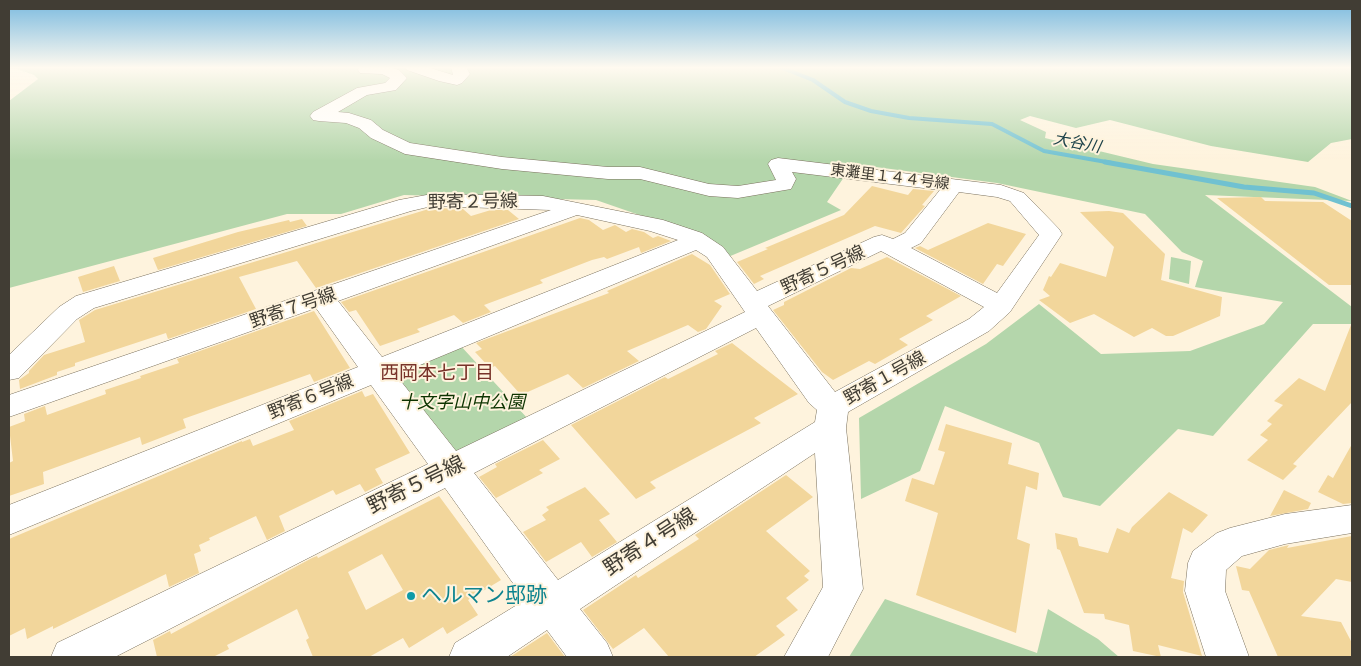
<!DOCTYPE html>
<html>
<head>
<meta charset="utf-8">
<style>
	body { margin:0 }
	#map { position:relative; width:1361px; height:666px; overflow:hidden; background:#fef3dd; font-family:"Crimson Pro",serif }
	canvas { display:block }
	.frame { position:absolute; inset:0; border:10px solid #413d34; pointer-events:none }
</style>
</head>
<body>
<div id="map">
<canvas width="1361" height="666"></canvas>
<div class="frame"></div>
</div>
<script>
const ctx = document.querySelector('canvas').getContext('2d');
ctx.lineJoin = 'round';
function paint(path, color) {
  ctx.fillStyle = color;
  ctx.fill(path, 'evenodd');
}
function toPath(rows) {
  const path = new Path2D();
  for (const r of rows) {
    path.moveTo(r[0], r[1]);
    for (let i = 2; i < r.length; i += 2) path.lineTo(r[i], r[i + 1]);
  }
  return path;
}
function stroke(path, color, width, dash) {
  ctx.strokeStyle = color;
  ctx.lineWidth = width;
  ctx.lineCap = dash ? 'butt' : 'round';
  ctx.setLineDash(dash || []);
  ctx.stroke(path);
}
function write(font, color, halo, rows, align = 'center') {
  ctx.font = font + ' "Crimson Pro","Noto Sans JP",serif';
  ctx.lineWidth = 4;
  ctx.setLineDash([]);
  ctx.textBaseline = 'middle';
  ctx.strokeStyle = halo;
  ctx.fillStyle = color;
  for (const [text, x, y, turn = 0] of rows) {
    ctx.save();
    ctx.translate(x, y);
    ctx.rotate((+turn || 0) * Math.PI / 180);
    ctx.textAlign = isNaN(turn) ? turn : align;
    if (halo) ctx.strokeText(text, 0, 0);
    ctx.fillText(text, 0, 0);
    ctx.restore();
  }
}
paint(toPath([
	[17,67,1352,67,1352,139,1331,143,1308,162,1211,146,1110,120,1076,128,1030,116,1020,120,1046,132,1045,138,1153,164,1315,187,1352,201,1205,195,1352,307,1352,324,1313,324,1213,436,1178,429,1100,506,1063,497,1039,443,945,406,920,471,861,499,859,418,986,344,1039,304,1101,354,1190,351,1264,324,1283,302,1195,287,1203,261,1182,252,1145,214,997,183,853,164,827,202,841,210,728,257,700,236,596,200,404,195,341,214,287,214,9,288,9,101,38,79,34,75,17,69],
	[1171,257,1191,261,1189,284,1169,279],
	[459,344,529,420,464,451,453,451,394,375],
	[885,599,1037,653,1048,609,1098,639,1119,657,849,657]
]), '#b4d6ab');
stroke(toPath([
	[780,67,813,80,845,102,871,111,909,118,992,124,1044,151,1112,163]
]), '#70c1d1', 4);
stroke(toPath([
	[1105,162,1244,187,1314,193,1352,206]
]), '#70c1d1', 5);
paint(toPath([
	[872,186,908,195,913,189,934,191,922,205,925,206,901,233,875,226,760,276,764,279,754,284,737,262,768,249,765,248,844,215],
	[1261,197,1265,201,1323,202,1352,221,1352,285,1329,285,1217,198],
	[432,208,463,209,471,216,491,210,508,210,519,219,316,288,297,261,239,277,256,309,168,339,166,333,75,363,75,366,57,372,57,375,20,389,19,380,29,373,29,371,44,355,85,342,79,320,95,310],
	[1109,211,1123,213,1165,254,1161,280,1222,297,1220,316,1173,336,1166,336,1152,328,1134,337,1094,314,1070,323,1039,300,1050,296,1043,290,1049,276,1051,277,1060,263,1106,277,1114,247,1080,212],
	[580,218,589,220,603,230,615,225,626,232,632,229,644,232,653,238,658,236,671,241,641,253,639,247,607,259,604,257,592,260,540,280,543,283,484,305,491,312,463,323,454,315,417,329,420,332,380,346,356,310,349,312,341,302],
	[302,219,307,226,158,270,153,258,238,232,289,220,290,222],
	[988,223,1026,234,1003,266,997,264,983,284,915,248,920,246,928,250],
	[692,254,710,265,730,294,714,301,722,306,706,329,698,332,688,325,627,351,639,361,583,388,568,374,521,395,495,366,490,368,475,352,482,349,476,343,609,293,607,291],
	[887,257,961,296,926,316,933,320,899,339,908,345,875,364,869,361,833,380,822,372,773,310,784,305,784,302,851,268,860,269],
	[114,266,120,281,83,292,78,277],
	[314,311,350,368,314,382,310,374,183,419,186,428,142,445,140,437,43,472,44,484,9,496,9,463,13,461,9,427,25,421,24,414,45,406,47,415,106,394,105,390,141,378,140,376,179,363,177,359],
	[1351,325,1352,402,1293,464,1297,466,1283,480,1247,460,1268,440,1260,435,1272,424,1267,421,1283,405,1274,401,1299,378,1325,391],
	[732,343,798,394,754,418,761,423,650,482,656,488,636,499,571,425,665,377,668,379,718,354,715,351],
	[362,391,365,397,373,394,410,453,375,469,383,483,365,492,360,484,336,495,333,490,279,516,285,531,267,540,256,516,209,538,210,540,199,545,201,551,194,554,199,573,169,587,166,574,53,629,53,626,27,639,25,628,9,636,9,539,242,441,242,442,250,439,253,446,294,430,289,421],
	[946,424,1012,443,1008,464,1039,473,1037,490,1026,486,1017,539,1030,544,1016,633,916,595,938,513,905,501,912,478,934,485,945,452,938,450],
	[543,440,560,459,539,470,543,473,496,498,479,477,497,467,495,464],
	[1352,444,1352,503,1343,504,1318,492,1328,475,1333,478],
	[786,475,813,497,766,531,810,571,804,576,809,580,786,598,798,610,776,626,785,635,754,657,669,657,644,628,613,649,583,610,636,575,638,578,699,539,695,535],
	[585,487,610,514,599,520,617,542,592,557,581,542,546,562,523,532,546,520,542,515,549,510,546,507],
	[1284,490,1311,503,1308,509,1270,516],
	[1169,492,1208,515,1192,533,1183,528,1171,578,1184,581,1183,592,1202,656,1158,645,1161,657,1133,651,1129,625,1105,619,1104,614,1084,613,1060,550,1057,549,1055,533,1077,538,1079,546,1108,553,1117,528,1129,533,1132,527],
	[439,496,501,580,468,600,478,615,447,634,443,627,409,648,403,638,369,657,313,657,306,640,309,638,297,609,227,645,229,649,213,657,157,657,153,640,170,631,171,634,312,558,317,556,318,558],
	[382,554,403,590,366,610,348,572],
	[1352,536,1352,582,1336,579,1301,616,1341,622,1352,643,1352,657,1278,657,1249,591,1242,590,1236,566,1250,569,1269,550,1289,545,1287,548],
	[547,633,565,657,510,657]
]), '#f2d69b');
const minor = toPath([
	[359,67,389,67,399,70,407,78,396,90,367,95,338,112,349,113,371,120,383,130,410,143,502,157,608,167,640,167,709,184,738,186,776,180,768,164,771,160,778,158,1001,185,1024,193,1059,229,1062,234,1010,312,989,331,848,412,846,428,863,589,828,657,784,657,823,587,815,453,580,609,607,643,613,657,567,657,547,630,507,657,449,657,455,643,525,600,445,488,115,657,51,657,57,643,428,464,371,385,9,535,9,505,358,367,316,308,9,417,9,395,551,210,432,206,411,211,94,308,77,319,19,378,9,380,9,355,59,307,76,296,399,200,432,194,543,196,663,220,702,233,723,247,757,291,874,237,882,235,893,239,905,233,940,190,792,172,796,179,791,189,738,198,709,196,640,179,608,179,502,169,405,154,371,138,359,128,346,123,319,121,313,120,310,116,313,112,357,88,385,83,390,78,382,74,360,73,358,70,359,67],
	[959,192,997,197,1010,201,1039,235,997,293,911,248,921,243,959,192],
	[577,215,650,231,678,240,382,357,338,301,577,215],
	[696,250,707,257,745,312,456,451,396,375,696,250],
	[881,251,984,307,969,319,835,392,768,306,881,251],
	[756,328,809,403,817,410,815,422,558,580,474,473,756,328],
	[405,67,427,67,453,75,451,67,466,67,470,74,462,83,457,85,439,81,407,70,405,67],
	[1352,505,1352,533,1285,544,1242,556,1226,570,1225,591,1249,657,1206,657,1185,591,1188,563,1193,551,1217,533,1230,528,1285,514,1352,505]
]);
stroke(minor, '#7b715e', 1);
paint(minor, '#fff');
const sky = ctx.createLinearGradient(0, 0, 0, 161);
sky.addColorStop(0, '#78b9df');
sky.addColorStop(0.42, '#fffaf0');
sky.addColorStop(1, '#fffaf000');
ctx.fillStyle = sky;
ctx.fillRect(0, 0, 1361, 161);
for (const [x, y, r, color] of [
	[411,596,5,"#0f9aa8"]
]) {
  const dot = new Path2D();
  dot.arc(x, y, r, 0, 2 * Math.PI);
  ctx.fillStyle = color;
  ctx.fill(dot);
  stroke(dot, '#fef3dd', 2);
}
write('15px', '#413d34', '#fef3dd', [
	["東灘里１４４号線",890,177,7]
]);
write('italic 16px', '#1d424a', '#fef3dd', [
	["大谷川",1077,143,11]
]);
write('18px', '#413d34', '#fef3dd', [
	["野寄２号線",473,202,-1],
	["野寄５号線",823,270,-25],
	["野寄７号線",293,308,-19],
	["野寄１号線",885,378,-29],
	["野寄６号線",311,397,-22]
]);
write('italic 18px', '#0d3401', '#fef3dd', [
	["十文字山中公園",462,402]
]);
write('19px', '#783229', '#fef3dd', [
	["西岡本七丁目",437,373]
]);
write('21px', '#413d34', '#fef3dd', [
	["野寄５号線",416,485,-26],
	["野寄４号線",650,542,-33]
]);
write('21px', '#0d838f', '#fef3dd', [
	["ヘルマン邸跡",421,596]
], 'left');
</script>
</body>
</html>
